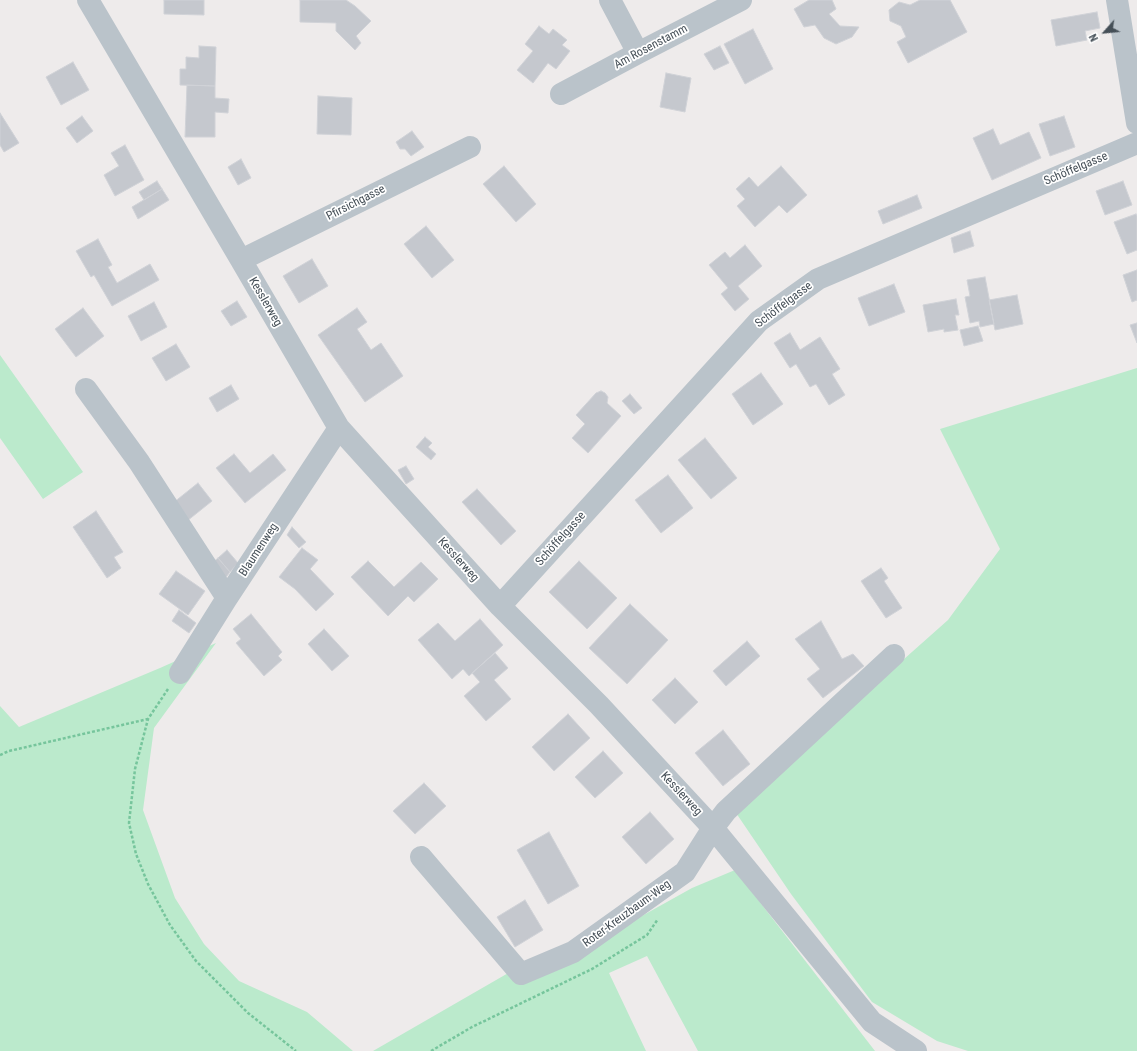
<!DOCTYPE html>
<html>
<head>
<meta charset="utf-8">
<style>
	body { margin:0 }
	#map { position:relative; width:1137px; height:1051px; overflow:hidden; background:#eeebeb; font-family:"Roboto Condensed",sans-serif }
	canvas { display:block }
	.north { position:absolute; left:1085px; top:12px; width:40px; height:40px; -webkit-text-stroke:3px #fff; paint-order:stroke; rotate:243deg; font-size:11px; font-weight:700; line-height:16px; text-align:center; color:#454f57 }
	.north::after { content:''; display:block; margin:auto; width:14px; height:18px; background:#454f57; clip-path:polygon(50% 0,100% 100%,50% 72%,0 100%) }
</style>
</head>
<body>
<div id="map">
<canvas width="1137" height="1051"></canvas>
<div class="north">N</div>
</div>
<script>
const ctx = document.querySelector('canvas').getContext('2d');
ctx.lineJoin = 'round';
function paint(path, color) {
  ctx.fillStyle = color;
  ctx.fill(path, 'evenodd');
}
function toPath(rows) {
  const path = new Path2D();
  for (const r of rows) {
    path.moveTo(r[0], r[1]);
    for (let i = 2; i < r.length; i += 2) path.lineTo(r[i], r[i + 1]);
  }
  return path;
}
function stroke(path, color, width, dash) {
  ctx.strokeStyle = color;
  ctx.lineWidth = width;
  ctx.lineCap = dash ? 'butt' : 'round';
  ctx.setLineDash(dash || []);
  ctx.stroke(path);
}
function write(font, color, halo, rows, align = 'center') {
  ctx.font = font + ' "Roboto Condensed",sans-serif';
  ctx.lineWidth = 3.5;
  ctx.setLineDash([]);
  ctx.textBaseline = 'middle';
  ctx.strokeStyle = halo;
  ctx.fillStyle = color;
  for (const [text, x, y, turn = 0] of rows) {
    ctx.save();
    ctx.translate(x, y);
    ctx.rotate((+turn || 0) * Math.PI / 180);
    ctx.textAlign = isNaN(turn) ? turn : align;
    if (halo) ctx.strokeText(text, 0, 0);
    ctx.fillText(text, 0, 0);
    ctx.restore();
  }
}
paint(toPath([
	[0,355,83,472,43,499,0,438],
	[1137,368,1137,1051,968,1051,937,1041,872,1002,791,894,734,810,948,620,1000,549,940,429],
	[216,643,154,728,143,810,175,898,204,944,239,981,307,1012,353,1051,0,1051,0,706,19,727,160,668],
	[735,870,875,1051,698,1051,647,956,609,973,646,1051,373,1051,510,972,640,917,692,888]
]), '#bbeacc');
const building = toPath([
	[164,0,204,0,204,15,164,14,164,0],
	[300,0,346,0,355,6,371,21,356,36,361,43,355,50,336,31,336,23,300,22,300,0],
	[809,0,832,0,836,9,829,14,840,26,859,27,852,37,836,44,824,38,815,25,804,27,794,9,809,0],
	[920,0,950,0,967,32,908,63,897,42,906,37,901,26,890,21,889,10,899,2,910,5,920,0],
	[1097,12,1100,28,1085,31,1087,40,1056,46,1051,20,1097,12],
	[539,26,549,34,553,29,567,40,562,45,570,51,556,69,548,63,533,83,517,70,533,51,525,44,539,26],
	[753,29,773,69,745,84,724,44,753,29],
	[199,46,216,47,215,86,180,85,180,69,186,69,186,57,199,58,199,46],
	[720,46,729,63,714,70,704,54,720,46],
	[73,62,89,90,61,105,46,77,73,62],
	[666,73,691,78,685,112,660,107,666,73],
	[187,85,215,86,215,98,229,99,228,113,215,112,215,137,185,137,187,85],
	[318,96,352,98,351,135,317,134,318,96],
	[0,113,19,143,4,152,0,145,0,113],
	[82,116,93,131,77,143,66,128,82,116],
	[1064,116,1075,147,1050,156,1039,124,1064,116],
	[993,129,1000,145,1029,132,1041,158,992,180,973,138,993,129],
	[412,131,424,147,411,156,405,149,400,149,396,142,412,131],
	[125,145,144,180,115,196,104,175,119,166,111,153,125,145],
	[241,159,251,178,238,185,228,167,241,159],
	[504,166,536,204,516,222,483,184,504,166],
	[781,166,807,195,787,213,779,205,755,227,737,206,745,199,736,189,749,177,758,187,781,166],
	[157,181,162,189,144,200,139,192,157,181],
	[1123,181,1132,205,1105,215,1096,191,1123,181],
	[162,189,169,200,138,219,132,207,162,189],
	[917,195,922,208,883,224,878,211,917,195],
	[1136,214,1137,216,1137,250,1127,254,1114,222,1136,214],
	[426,226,454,260,432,278,404,244,426,226],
	[970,231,974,246,954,253,951,238,970,231],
	[98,239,112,265,108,267,117,283,150,264,159,280,112,306,94,275,91,277,76,251,98,239],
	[745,245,762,266,738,286,749,299,735,311,721,294,728,288,709,265,725,252,730,258,745,245],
	[312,259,328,286,299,303,283,276,312,259],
	[1137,270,1137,300,1132,302,1123,275,1137,270],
	[985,277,994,324,980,327,979,321,970,323,965,297,970,296,967,280,985,277],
	[894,284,905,312,869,326,858,298,894,284],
	[1017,295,1023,324,995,330,989,300,1017,295],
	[956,299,959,315,955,315,958,330,944,332,944,329,928,332,923,305,956,299],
	[237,301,247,317,231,326,221,311,237,301],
	[154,302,167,327,141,341,128,316,154,302],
	[83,308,104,336,76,357,55,329,83,308],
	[357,308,367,322,357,329,371,350,381,343,403,376,365,402,318,335,357,308],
	[1137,323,1137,343,1130,325,1137,323],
	[978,326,983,341,964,346,960,330,978,326],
	[790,333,800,350,820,337,840,369,832,374,845,395,829,405,816,384,810,387,796,364,790,368,774,343,790,333],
	[176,344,190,367,166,381,152,358,176,344],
	[761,373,783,404,753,425,732,394,761,373],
	[231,385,239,399,217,412,209,398,231,385],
	[601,391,605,393,608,397,607,403,621,416,588,453,572,438,585,424,576,415,596,393,601,391],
	[630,394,642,408,634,414,622,401,630,394],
	[425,437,432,443,428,447,436,454,431,460,416,447,425,437],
	[705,438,737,478,711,499,678,460,705,438],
	[234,454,250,473,273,454,286,470,245,503,216,468,234,454],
	[406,466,414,479,406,484,398,470,406,466],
	[668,475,693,508,661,533,635,500,668,475],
	[198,483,212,501,187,521,173,503,198,483],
	[477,489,516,531,501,545,462,502,477,489],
	[96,511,123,552,114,557,121,568,107,578,73,527,96,511],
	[292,527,306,542,299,548,287,535,292,527],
	[302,548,318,560,310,569,334,594,316,611,295,589,279,577,302,548],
	[227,550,238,563,230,572,218,558,227,550],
	[218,558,230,572,224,580,211,564,218,558],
	[368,561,394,587,421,562,438,579,414,602,408,596,388,616,351,577,368,561],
	[579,561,617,598,587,629,549,592,579,561],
	[881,568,888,578,884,581,902,608,886,618,861,581,881,568],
	[176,571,205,591,188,615,159,594,176,571],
	[630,604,668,640,627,684,589,648,630,604],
	[179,610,196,623,189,633,172,621,179,610],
	[251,614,282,652,278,656,282,660,264,676,236,643,241,639,233,629,251,614],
	[480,619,503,645,469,676,463,669,452,679,418,640,438,623,455,641,480,619],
	[821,621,842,659,853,654,864,666,823,698,807,679,820,669,795,639,821,621],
	[324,629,349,656,332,671,308,644,324,629],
	[747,641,760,656,726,686,713,671,747,641],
	[495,653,508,668,494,680,511,699,486,721,464,696,480,682,472,673,495,653],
	[675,678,698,702,675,724,652,700,675,678],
	[568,714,590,738,554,771,532,747,568,714],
	[723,730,750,764,723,786,695,753,723,730],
	[603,751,623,773,595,798,575,777,603,751],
	[424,783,446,806,415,834,393,811,424,783],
	[650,812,674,839,646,864,622,837,650,812],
	[549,832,579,886,548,904,517,850,549,832],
	[525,900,543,930,515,947,497,917,525,900]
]);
paint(building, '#c5c8ce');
stroke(building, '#d0d2d7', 1);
stroke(toPath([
	[168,689,148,719,135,769,129,823,136,854,148,884,170,925,196,961,248,1013,296,1051],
	[0,755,9,751,148,719],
	[431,1051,472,1027,592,969,647,935,658,919]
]), '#76c59c', 2.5, [3, 2]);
stroke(toPath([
	[88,0,241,260,339,428,500,606,599,705,713,828,872,1022,916,1051],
	[610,0,638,53],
	[1117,0,1137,123],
	[561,94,638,53,741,0],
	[241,260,470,147],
	[86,389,139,462,227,598],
	[500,606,759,321,818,279,1137,143],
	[180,673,227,598,339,428],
	[421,857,521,974,573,952,685,872,713,828,726,811,894,655]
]), '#bac3ca', 22);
write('12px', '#454f57', '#fff', [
	["Am Rosenstamm",651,47,-28],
	["Schöffelgasse",1076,169,-23],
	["Pfirsichgasse",356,203,-27],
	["Kesslerweg",265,302,60],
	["Schöffelgasse",784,305,-37],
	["Schöffelgasse",561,539,-48],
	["Blaumenweg",259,550,-57],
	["Kesslerweg",458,560,48],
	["Kesslerweg",681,794,47],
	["Roter-Kreuzbaum-Weg",627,914,-36]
]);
</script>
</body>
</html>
